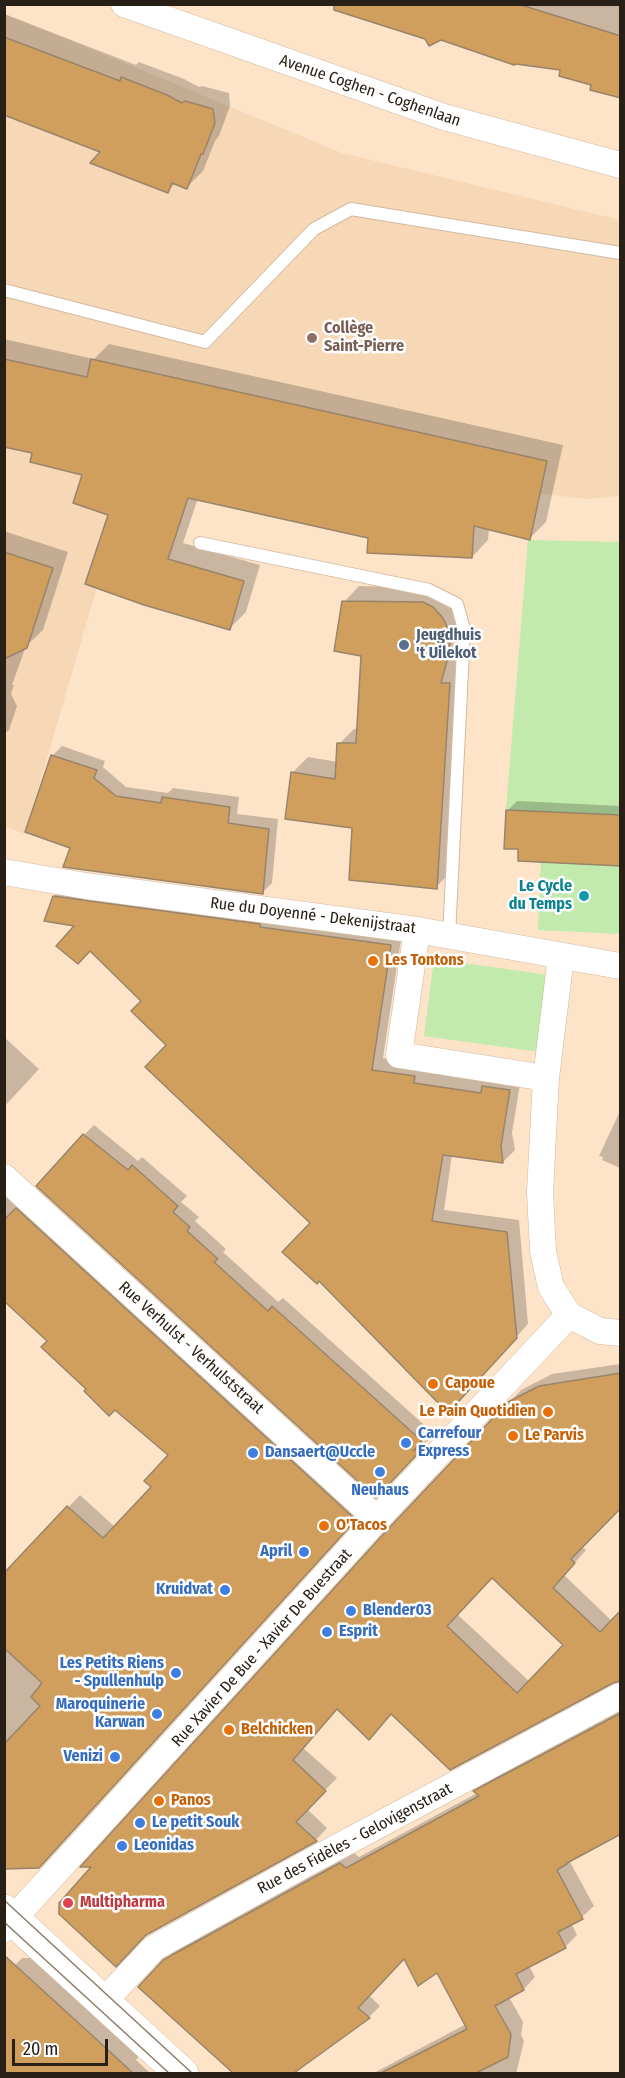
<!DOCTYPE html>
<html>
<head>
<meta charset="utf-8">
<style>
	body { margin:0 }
	#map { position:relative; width:625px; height:2078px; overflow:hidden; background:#fde4c9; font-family:"Fira Sans Condensed",sans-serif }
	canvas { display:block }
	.frame { position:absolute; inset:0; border:6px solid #282016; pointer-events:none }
	.scale { position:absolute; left:12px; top:2039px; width:96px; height:27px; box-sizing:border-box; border:3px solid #282016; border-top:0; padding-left:8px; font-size:18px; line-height:21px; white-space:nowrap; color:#282016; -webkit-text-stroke:4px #fff; paint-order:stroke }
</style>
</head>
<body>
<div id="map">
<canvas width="625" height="2078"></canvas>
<div class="frame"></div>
<div class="scale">20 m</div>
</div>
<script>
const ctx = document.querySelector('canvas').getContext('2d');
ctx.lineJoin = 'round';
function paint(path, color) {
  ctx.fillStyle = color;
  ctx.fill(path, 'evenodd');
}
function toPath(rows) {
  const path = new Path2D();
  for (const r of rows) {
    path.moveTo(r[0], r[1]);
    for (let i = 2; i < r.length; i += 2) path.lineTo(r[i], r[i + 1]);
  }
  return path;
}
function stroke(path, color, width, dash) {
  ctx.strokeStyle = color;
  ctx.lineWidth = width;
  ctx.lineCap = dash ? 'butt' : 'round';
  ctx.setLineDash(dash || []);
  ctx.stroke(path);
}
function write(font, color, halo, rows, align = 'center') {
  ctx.font = font + ' "Fira Sans Condensed",sans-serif';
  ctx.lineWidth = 5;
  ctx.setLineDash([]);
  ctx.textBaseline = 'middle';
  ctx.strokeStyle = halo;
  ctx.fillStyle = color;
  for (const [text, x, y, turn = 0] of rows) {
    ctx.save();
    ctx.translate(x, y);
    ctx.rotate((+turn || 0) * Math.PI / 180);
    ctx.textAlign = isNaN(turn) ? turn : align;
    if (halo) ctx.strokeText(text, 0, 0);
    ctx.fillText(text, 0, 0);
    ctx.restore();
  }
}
paint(toPath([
	[4,13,342,153,620,220,620,496,587,499,198,456,105,560,25,834,4,826]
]), '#f6d8b7');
paint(toPath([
	[528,540,620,542,620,815,506,810],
	[541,859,620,866,620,934,538,930],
	[434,959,571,978,561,1055,424,1036]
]), '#c1eaac');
paint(toPath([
	[328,4,620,4,620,96,562,69,441,39,426,38],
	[4,14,136,65,139,62,184,79,199,87,202,86,229,93,230,106,219,136,215,141,203,171,187,187,176,183,167,191,103,151,4,113],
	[4,339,94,359,109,344,563,445,546,522,529,539,489,528,488,540,472,557,370,537,198,498,183,543,260,565,246,612,230,628,110,514,84,474,33,452,4,445],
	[4,531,68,552,43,630,26,646,12,685,14,685,11,694,17,706,9,730,4,734],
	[359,586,438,588,448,593,457,603,464,633,455,668,464,669,451,872,436,887,354,827,293,772,308,757,338,762,339,744,354,729,359,729,363,654,344,602],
	[62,746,105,761,103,767,126,787,168,793,173,788,239,797,237,814,278,819,272,883,262,893,72,847,27,831,53,755],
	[517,801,620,806,620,864,520,848,507,811],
	[66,884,402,933,383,1058,521,1078,512,1133,515,1150,503,1162,452,1155,444,1210,519,1220,528,1324,460,1399,319,1279,312,1223,168,1045,143,1001,54,896],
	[4,1037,39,1069,4,1107],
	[620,1111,620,1168,602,1160,603,1157,599,1156],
	[94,1125,138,1161,142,1157,187,1196,181,1202,199,1217,195,1221,226,1249,223,1252,278,1302,283,1298,431,1431,417,1445,429,1439,386,1486,84,1135],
	[4,1187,367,1507,51,1855,4,1862,4,1575,80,1495,115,1527,153,1487,170,1455,115,1408,88,1389,49,1341,4,1298],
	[620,1364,620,1508,582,1547,586,1550,564,1575,612,1621,612,1681,392,1713,338,1708,303,1748,337,1778,307,1809,327,1828,316,1840,146,1933,509,1403,521,1390,552,1374],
	[493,1576,565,1645,530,1682,457,1614],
	[620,1708,620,1832,569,1860,594,1906,582,1917,571,1923,577,1935,565,1947,529,1966,535,1977,524,1989,509,1997,523,2022,521,2035,524,2041,516,2074,372,2074,466,2024,437,1971,404,1957,369,1995,380,2006,369,2017,291,2074,234,2074,140,1987,177,1948,353,1852,359,1857,477,1793,476,1791,487,1780],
	[22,1958,33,1958,139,2056,136,2060,151,2074,4,2074,4,1976]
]), '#0003');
const building = toPath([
	[334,4,518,4,621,36,621,98,590,90,591,85,559,76,560,70,516,64,514,65,441,40,429,46,425,39,334,10,334,4],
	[4,37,120,81,121,77,167,95,182,103,185,101,213,109,215,123,203,154,201,154,187,189,172,183,168,193,90,163,100,152,4,115,4,37],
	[4,359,87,377,91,359,547,461,530,540,474,526,472,558,367,553,368,538,188,498,168,559,244,581,230,630,144,605,85,584,108,515,73,503,82,475,30,462,32,453,4,447,4,359],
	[4,552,53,568,27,648,4,659,4,552],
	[342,601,423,602,433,607,443,618,449,631,450,650,441,683,450,683,437,889,349,880,352,828,285,819,291,772,335,779,337,743,356,743,361,656,334,651,342,601],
	[51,755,97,770,94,778,116,796,161,803,162,797,230,807,228,823,269,829,263,894,63,867,70,848,25,832,51,755],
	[506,810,621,815,621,866,518,861,518,849,504,849,506,810],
	[53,896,260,924,260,927,391,945,372,1070,415,1076,414,1083,481,1093,482,1086,510,1090,501,1146,503,1163,443,1155,432,1221,507,1232,517,1338,448,1413,319,1281,317,1284,282,1252,310,1223,145,1067,166,1045,131,1011,141,1001,90,951,78,964,56,946,74,926,44,921,53,896],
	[83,1134,128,1170,132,1165,178,1206,173,1212,190,1227,187,1231,218,1259,214,1262,268,1311,272,1306,422,1441,413,1451,426,1445,376,1498,36,1186,83,1134],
	[16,1208,356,1520,39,1868,4,1869,4,1744,40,1706,31,1697,42,1683,4,1648,4,1573,67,1506,103,1538,151,1487,144,1481,168,1455,115,1410,109,1416,84,1391,86,1389,41,1347,47,1341,4,1301,4,1220,16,1208],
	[621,1373,621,1508,571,1559,575,1563,553,1588,600,1632,621,1610,621,1681,613,1683,450,1770,391,1714,369,1740,337,1709,293,1760,326,1791,296,1822,317,1841,146,1935,116,1967,59,1914,59,1903,91,1867,80,1867,388,1529,508,1402,539,1386,621,1373],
	[492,1578,563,1645,517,1693,447,1626,492,1578],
	[621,1713,621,1834,567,1863,567,1864,557,1870,583,1919,558,1932,566,1948,516,1974,524,1990,495,2006,511,2034,508,2057,476,2073,381,2073,467,2029,437,1973,418,1986,404,1959,358,2008,370,2018,294,2073,233,2073,138,1987,163,1960,340,1863,346,1868,479,1796,473,1791,621,1713],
	[4,1955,84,2028,133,2073,4,2073,4,1955]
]);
paint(building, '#d09f5e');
stroke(building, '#99846a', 1.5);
const lane = toPath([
	[4,290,205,342,314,229,351,209,620,253],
	[200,543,429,590,457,604,464,629,449,936]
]);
const street = toPath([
	[124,4,444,117,620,165],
	[4,872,86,886,417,930,620,966],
	[417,930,399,1055,546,1078],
	[561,957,546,1078,540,1192,543,1251,551,1287,569,1315,600,1331,620,1333],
	[4,1177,377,1519],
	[4,1929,377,1519,569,1315],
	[104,2001,154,1948,304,1865,620,1696]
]);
const secondary = toPath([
	[4,1911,182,2074]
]);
stroke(lane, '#d2baa0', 14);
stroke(street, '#d2baa0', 27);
stroke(secondary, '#d2baa0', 34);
stroke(lane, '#fff', 12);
stroke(street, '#fff', 26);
stroke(secondary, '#fff', 33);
stroke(toPath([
	[4,1900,193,2074],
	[4,1922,170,2074]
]), '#8c7c6a', 1.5);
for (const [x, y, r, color] of [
	[312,338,6,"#8d6e63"],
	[404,645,6,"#5c6f8a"],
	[584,896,6,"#0f9aa8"],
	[373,961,6,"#e8710a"],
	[433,1384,6,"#e8710a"],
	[548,1412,6,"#e8710a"],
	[513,1436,6,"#e8710a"],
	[406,1443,6,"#3f7fe0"],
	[253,1453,6,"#3f7fe0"],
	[380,1472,6,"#3f7fe0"],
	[324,1526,6,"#e8710a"],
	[304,1552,6,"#3f7fe0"],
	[225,1590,6,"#3f7fe0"],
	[351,1611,6,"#3f7fe0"],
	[327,1632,6,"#3f7fe0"],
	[176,1673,6,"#3f7fe0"],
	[157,1714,6,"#3f7fe0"],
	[229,1730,6,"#e8710a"],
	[115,1757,6,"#3f7fe0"],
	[159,1801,6,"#e8710a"],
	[140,1823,6,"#3f7fe0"],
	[122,1846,6,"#3f7fe0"],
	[68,1903,6,"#e0444e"]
]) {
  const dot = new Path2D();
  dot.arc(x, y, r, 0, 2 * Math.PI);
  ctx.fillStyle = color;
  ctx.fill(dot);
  stroke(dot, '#fff', 2);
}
write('16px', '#282016', '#fff', [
	["Avenue Coghen - Coghenlaan",370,91,19],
	["Rue du Doyenné - Dekenijstraat",313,916,7],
	["Rue Verhulst - Verhulststraat",191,1348,42],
	["Rue Xavier De Bue - Xavier De Buestraat",262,1648,-48],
	["Rue des Fidèles - Gelovigenstraat",355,1839,-28]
]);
write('bold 16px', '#785e54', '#fff', [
	["Collège",324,329],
	["Saint-Pierre",324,347]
], 'left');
write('bold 16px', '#4e5e75', '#fff', [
	["Jeugdhuis",416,636],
	["'t Uilekot",416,654]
], 'left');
write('bold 16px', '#0d838f', '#fff', [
	["Le Cycle",572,887],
	["du Temps",572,905]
], 'right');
write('bold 16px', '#c56008', '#fff', [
	["Les Tontons",385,961],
	["Capoue",445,1384],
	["Le Pain Quotidien",536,1412,"right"],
	["Le Parvis",525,1436],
	["O'Tacos",336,1526],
	["Belchicken",241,1730],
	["Panos",171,1801]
], 'left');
write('bold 16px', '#366cbe', '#fff', [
	["Carrefour",418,1434],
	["Express",418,1452],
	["Dansaert@Uccle",265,1453],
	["Neuhaus",380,1491,"center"],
	["April",292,1552,"right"],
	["Kruidvat",213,1590,"right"],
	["Blender03",363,1611],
	["Esprit",339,1632],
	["Les Petits Riens",164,1664,"right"],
	["- Spullenhulp",164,1682,"right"],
	["Maroquinerie",145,1705,"right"],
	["Karwan",145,1723,"right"],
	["Venizi",103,1757,"right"],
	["Le petit Souk",152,1823],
	["Leonidas",134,1846]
], 'left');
write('bold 16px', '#be3a42', '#fff', [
	["Multipharma",80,1903]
], 'left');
</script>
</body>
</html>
